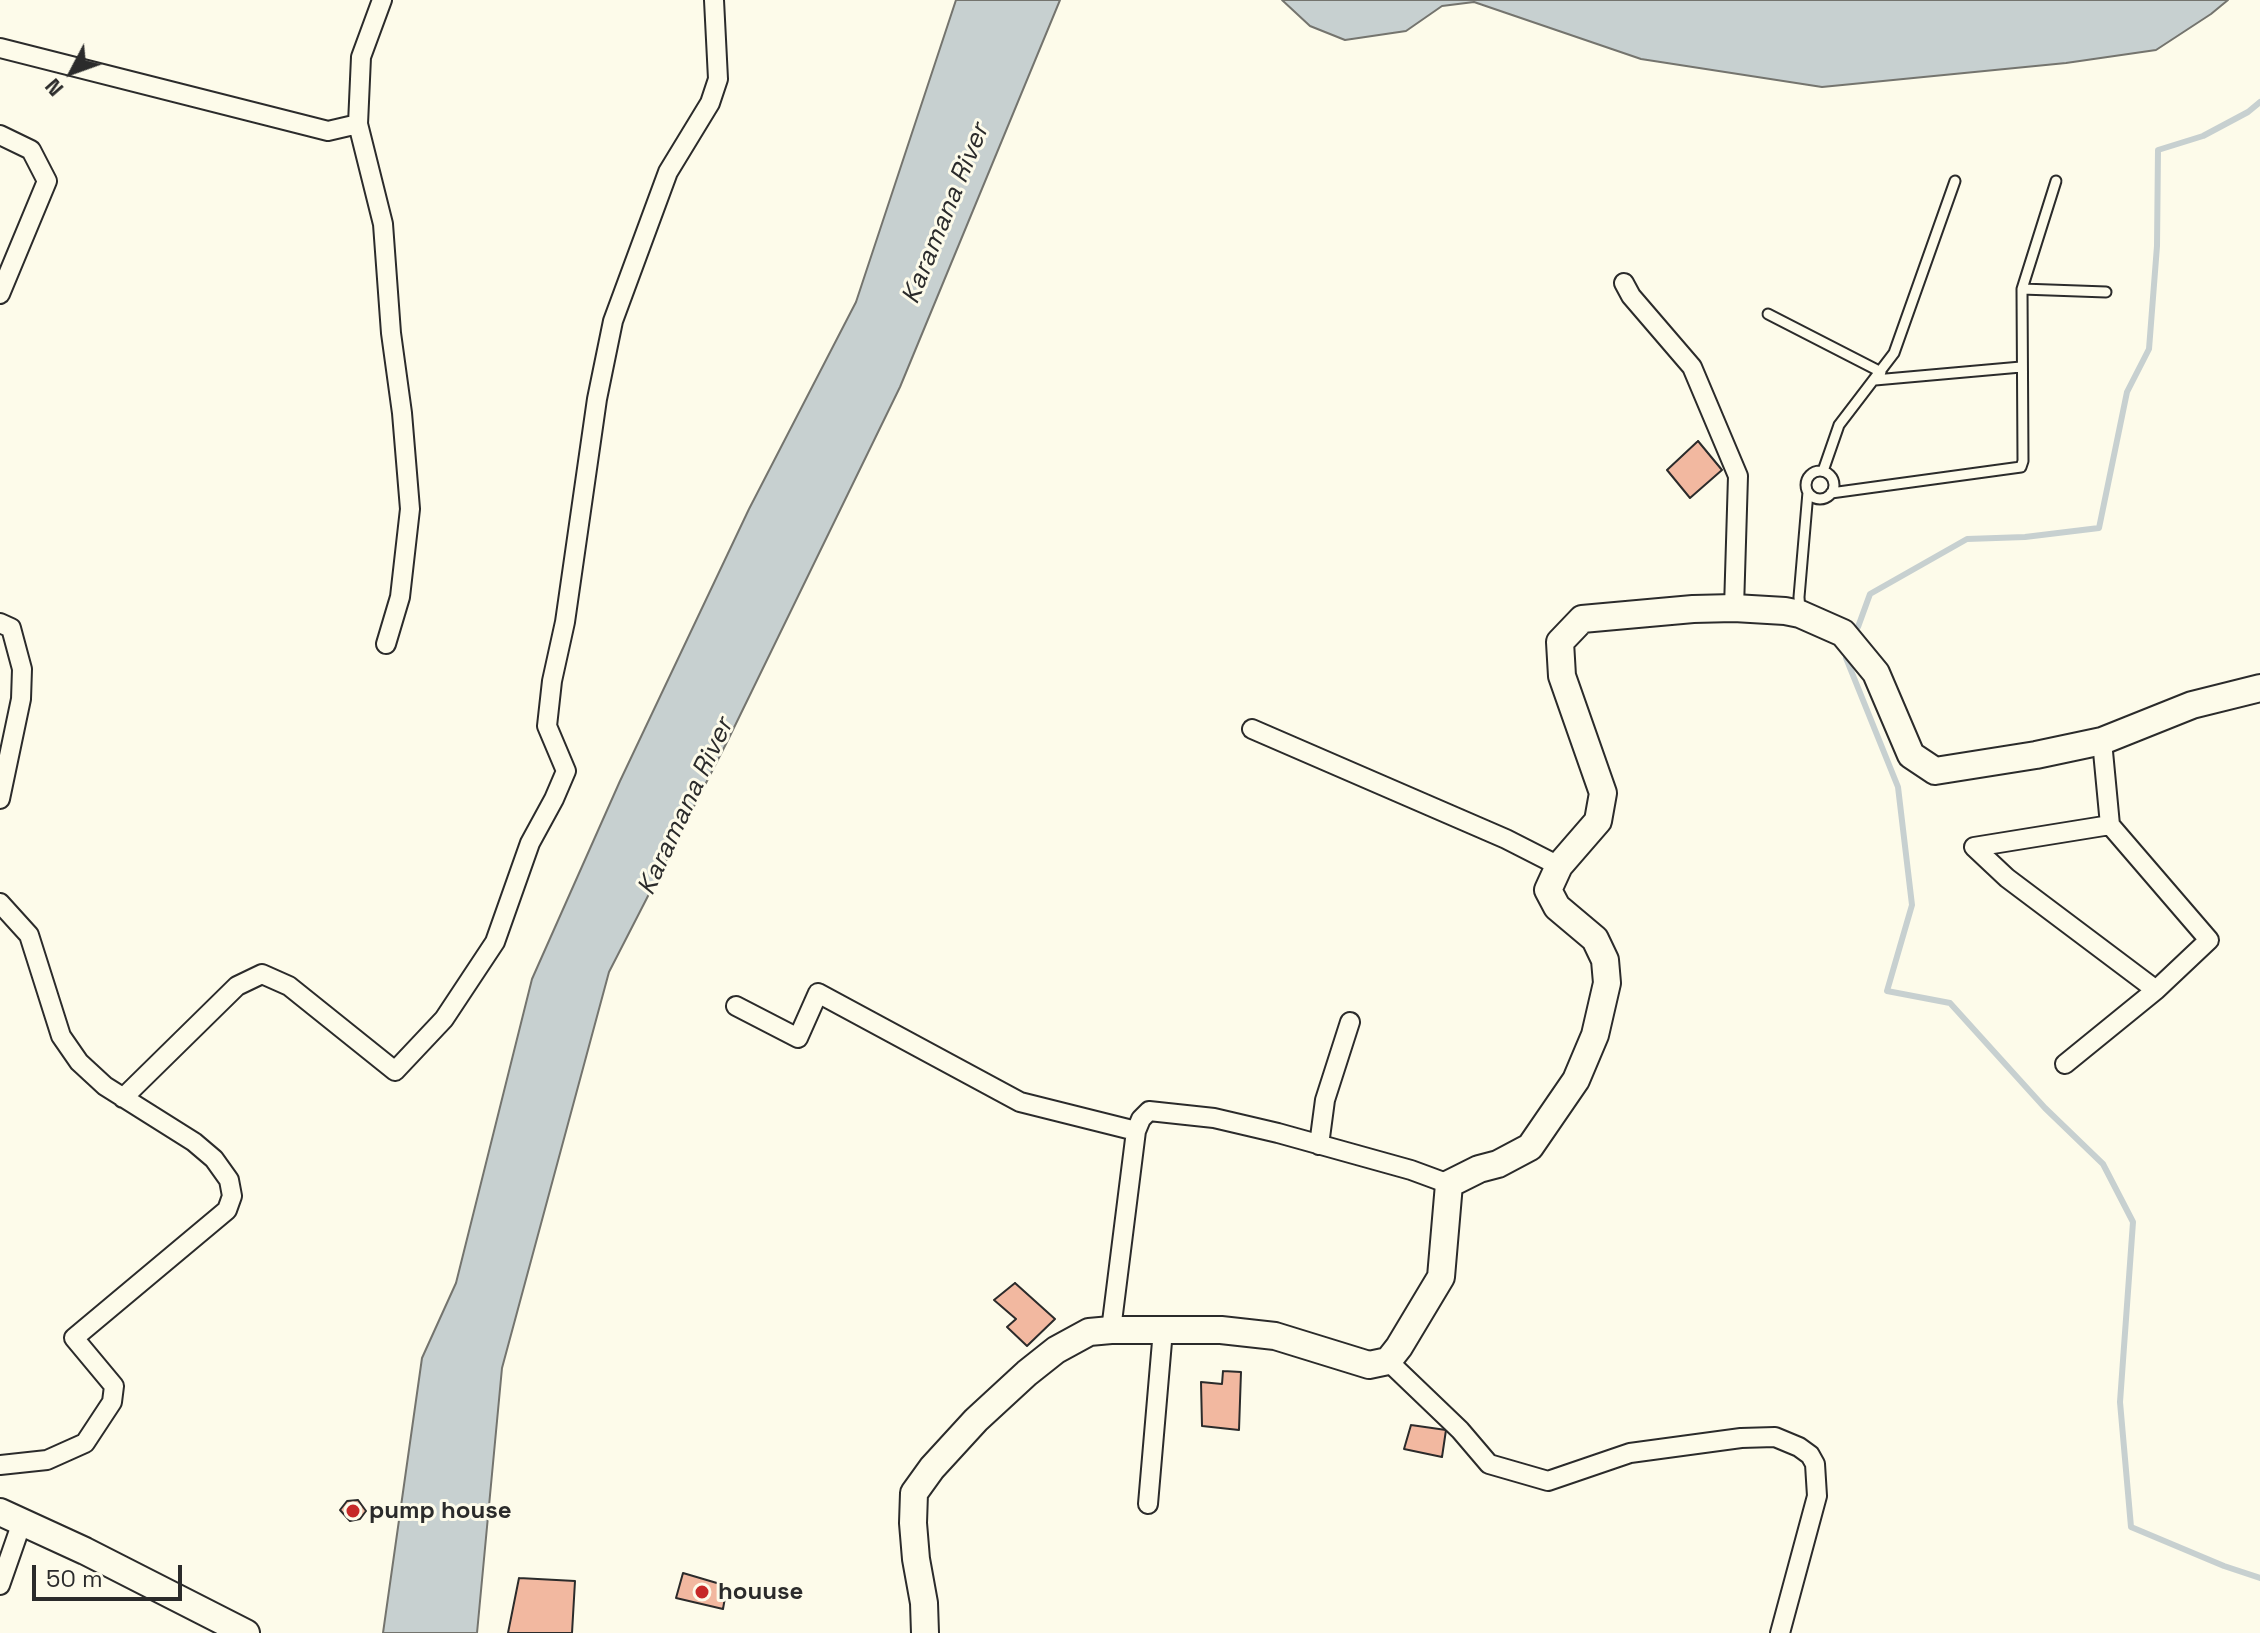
<!DOCTYPE html>
<html>
<head>
<meta charset="utf-8">
<style>
	body { margin:0 }
	#map { position:relative; width:2260px; height:1633px; overflow:hidden; background:#fdfbea; font-family:"Space Grotesk",sans-serif }
	canvas { display:block }
	.north { position:absolute; left:32px; top:32px; width:80px; height:80px; -webkit-text-stroke:6px #fdfbea; paint-order:stroke; rotate:229deg; font-size:22px; font-weight:700; line-height:32px; text-align:center; color:#2b2b2b }
	.north::after { content:''; display:block; margin:auto; width:28px; height:36px; background:#2b2b2b; clip-path:polygon(50% 0,100% 100%,50% 72%,0 100%) }
	.scale { position:absolute; left:32px; top:1565px; width:150px; height:36px; box-sizing:border-box; border:4px solid #2b2b2b; border-top:0; padding-left:10px; font-size:24px; line-height:28px; white-space:nowrap; color:#2b2b2b; -webkit-text-stroke:6px #fdfbea; paint-order:stroke }
</style>
</head>
<body>
<div id="map">
<canvas width="2260" height="1633"></canvas>
<div class="north">N</div>
<div class="scale">50 m</div>
</div>
<script>
const ctx = document.querySelector('canvas').getContext('2d');
ctx.lineJoin = 'round';
function paint(path, color) {
  ctx.fillStyle = color;
  ctx.fill(path, 'evenodd');
}
function toPath(rows) {
  const path = new Path2D();
  for (const r of rows) {
    if (r.length === 3) {
      path.moveTo(r[0] + r[2], r[1]);
      path.arc(r[0], r[1], r[2], 0, 2 * Math.PI);
      continue;
    }
    path.moveTo(r[0], r[1]);
    for (let i = 2; i < r.length; i += 2) path.lineTo(r[i], r[i + 1]);
  }
  return path;
}
function stroke(path, color, width, dash) {
  ctx.strokeStyle = color;
  ctx.lineWidth = width;
  ctx.lineCap = dash ? 'butt' : 'round';
  ctx.setLineDash(dash || []);
  ctx.stroke(path);
}
function write(font, color, halo, rows, align = 'center') {
  ctx.font = font + ' "Space Grotesk",sans-serif';
  ctx.lineWidth = 6;
  ctx.setLineDash([]);
  ctx.textBaseline = 'middle';
  ctx.strokeStyle = halo;
  ctx.fillStyle = color;
  for (const [text, x, y, turn = 0] of rows) {
    ctx.save();
    ctx.translate(x, y);
    ctx.rotate((+turn || 0) * Math.PI / 180);
    ctx.textAlign = isNaN(turn) ? turn : align;
    if (halo) ctx.strokeText(text, 0, 0);
    ctx.fillText(text, 0, 0);
    ctx.restore();
  }
}
const water = toPath([
	[956,0,1060,0,900,387,727,742,609,972,502,1368,477,1633,383,1633,422,1358,456,1283,532,979,620,781,749,509,856,302,956,0],
	[1282,0,2228,0,2211,14,2156,50,2066,63,1822,87,1641,59,1474,2,1442,6,1406,31,1345,40,1310,26,1282,0]
]);
paint(water, '#c7d0d0');
stroke(water, '#74746e', 2);
stroke(toPath([
	[1858,627,1870,594,1967,539,2025,537,2099,528,2127,392,2149,349,2157,246,2158,150,2203,136,2248,112,2260,102],
	[1846,658,1898,787,1912,905,1887,991,1950,1003,2045,1108,2103,1164,2133,1222,2120,1402,2131,1527,2224,1566,2260,1578]
]), '#c7d0d0', 6);
const building = toPath([
	[1698,441,1722,470,1690,498,1667,470,1698,441],
	[1015,1283,1055,1319,1027,1346,1007,1327,1016,1319,994,1300,1015,1283],
	[1223,1371,1241,1372,1239,1430,1202,1426,1201,1382,1222,1384,1223,1371],
	[1411,1425,1446,1430,1442,1457,1404,1449,1411,1425],
	[358,1500,366,1511,360,1519,350,1521,340,1510,347,1501,358,1500],
	[683,1573,727,1586,723,1609,676,1598,683,1573],
	[519,1578,575,1581,572,1633,508,1633,519,1578]
]);
paint(building, '#f2b8a0');
stroke(building, '#2b2b2b', 2);
const lane = toPath([
	[2022,289,2106,292],
	[1768,314,1881,372],
	[1875,380,2021,367],
	[1820,485,14],
	[1823,471,1839,425,1894,353,1955,181],
	[1831,493,2021,467,2023,461,2022,289,2056,181],
	[1800,611,1799,597,1808,492]
]);
const street = toPath([
	[0,48,328,131,358,124,361,57,382,0],
	[358,124,383,224,391,333,402,413,410,509,400,597,386,644],
	[0,135,31,150,47,181,0,294],
	[1624,283,1631,296,1692,367,1738,476,1734,608],
	[0,623,11,628,22,669,21,699,0,799],
	[1252,729,1506,839,1559,866],
	[2110,825,1974,847,2007,878,2156,990],
	[0,903,29,935,61,1036,79,1062,105,1086,194,1142,214,1159,229,1180,232,1196,227,1210,74,1338,114,1386,112,1402,85,1443,47,1460,0,1465],
	[736,1006,798,1038,818,993,1020,1102,1136,1131],
	[2065,1064,2156,990,2209,940,2110,825,2102,741],
	[123,1098,237,986,262,974,289,986,395,1071,444,1019,495,942,530,843,554,799,566,771,547,726,552,681,565,622,597,399,613,321,668,172,710,103,718,79,714,0],
	[1319,1145,1325,1100,1350,1022],
	[1111,1330,1136,1131,1141,1119,1149,1111,1214,1118,1278,1133,1411,1170,1449,1184],
	[1388,1361,1460,1430,1489,1464,1548,1481,1630,1453,1741,1438,1775,1437,1799,1447,1810,1455,1815,1464,1817,1496,1780,1633],
	[1148,1504,1163,1330],
	[0,1585,22,1522]
]);
const secondary = toPath([
	[0,1512,85,1551,246,1633],
	[925,1633,924,1603,916,1559,913,1523,914,1493,932,1468,976,1420,1027,1373,1056,1350,1089,1332,1111,1330,1221,1330,1275,1336,1369,1365,1388,1361,1399,1347,1441,1277,1449,1184,1479,1169,1498,1164,1530,1147,1576,1080,1595,1035,1607,983,1605,960,1595,939,1557,907,1548,890,1559,866,1598,821,1603,793,1562,676,1560,642,1582,619,1693,609,1734,608,1785,611,1800,614,1843,633,1876,673,1911,755,1935,771,2036,755,2102,741,2192,705,2260,688]
]);
stroke(lane, '#2b2b2b', 13);
stroke(street, '#2b2b2b', 22);
stroke(secondary, '#2b2b2b', 30);
stroke(lane, '#fdfbea', 9);
stroke(street, '#fdfbea', 18);
stroke(secondary, '#fdfbea', 26);
for (const [x, y, r, color] of [
	[353,1511,8,"#c62828"],
	[702,1592,8,"#c62828"]
]) {
  const dot = new Path2D();
  dot.arc(x, y, r, 0, 2 * Math.PI);
  ctx.fillStyle = color;
  ctx.fill(dot);
  stroke(dot, '#fdfbea', 3);
}
write('bold 24px', '#2b2b2b', '#fdfbea', [
	["pump house",369,1511],
	["houuse",718,1592]
], 'left');
write('italic 26px', '#2b2b2b', '#fdfbea', [
	["Karamana River",946,214,-68],
	["Karamana River",686,807,-65]
]);
</script>
</body>
</html>
